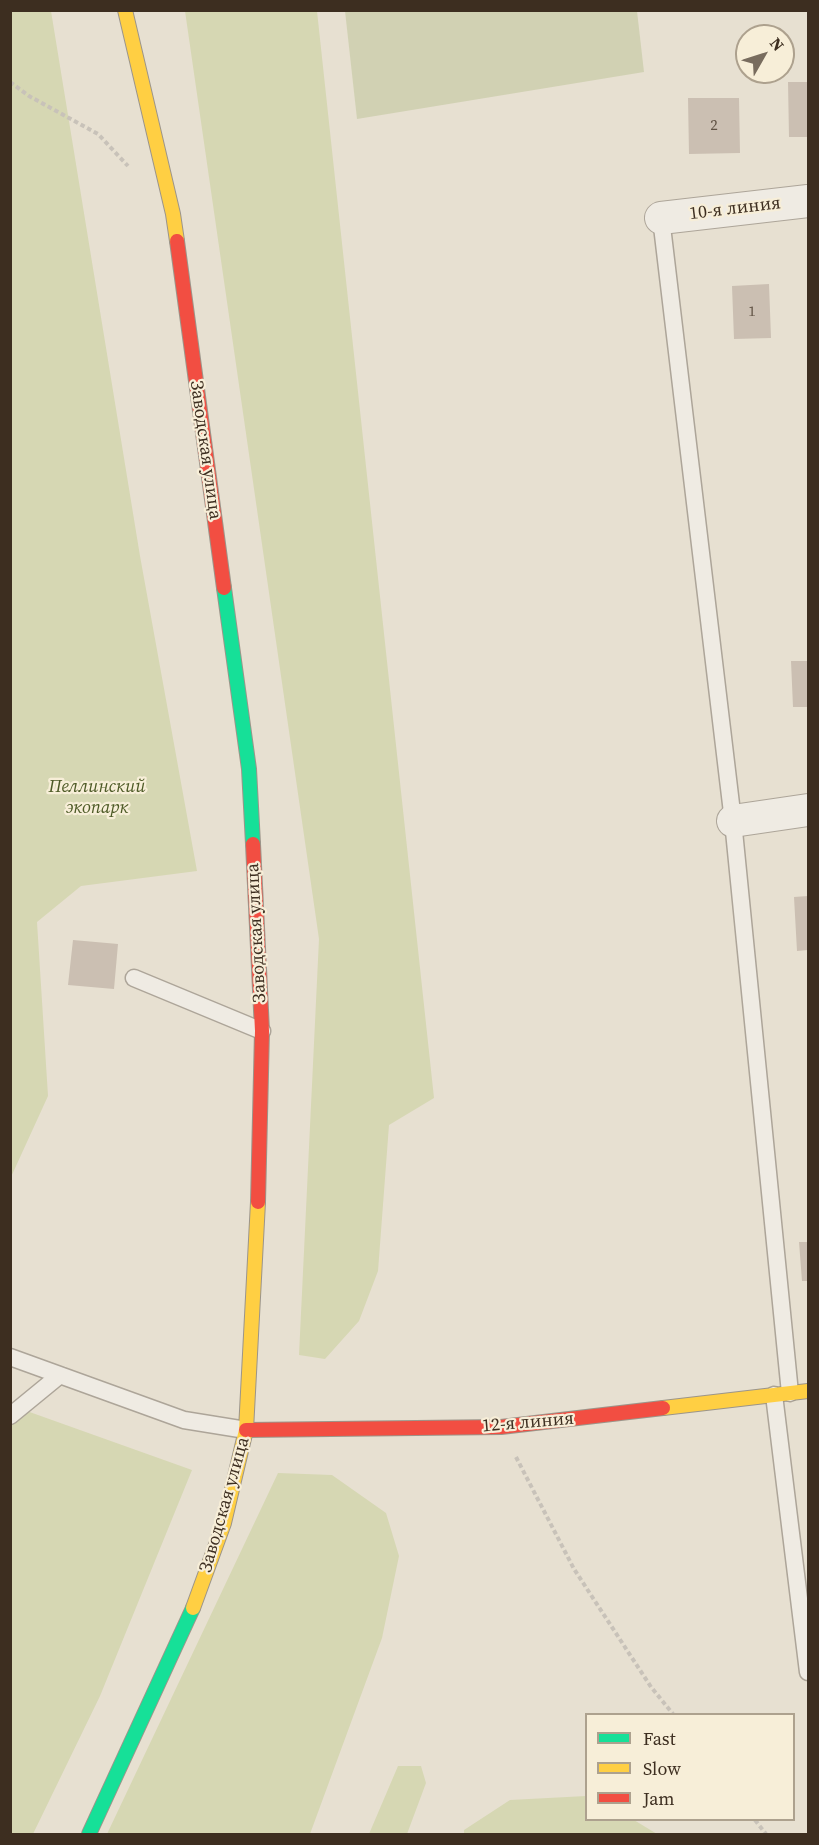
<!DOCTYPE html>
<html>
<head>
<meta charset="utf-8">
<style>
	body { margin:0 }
	#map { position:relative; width:819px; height:1845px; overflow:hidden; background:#e7e0d1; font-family:"Source Serif 4",serif }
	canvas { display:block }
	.frame { position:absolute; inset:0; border:12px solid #3d2e20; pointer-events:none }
	.legend { position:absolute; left:585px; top:1713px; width:210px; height:108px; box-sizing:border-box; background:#f7eed8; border:2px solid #ada18e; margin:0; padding:8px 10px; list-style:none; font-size:18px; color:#3d2e20 }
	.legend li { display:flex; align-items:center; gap:12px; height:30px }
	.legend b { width:30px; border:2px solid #ada18e }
	.north { position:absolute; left:735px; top:24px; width:60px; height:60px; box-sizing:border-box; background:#f7eed8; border:2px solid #ada18e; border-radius:50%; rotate:51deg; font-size:16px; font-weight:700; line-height:24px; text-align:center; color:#3d2e20 }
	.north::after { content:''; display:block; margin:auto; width:21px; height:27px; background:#786c5e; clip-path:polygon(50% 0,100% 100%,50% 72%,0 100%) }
</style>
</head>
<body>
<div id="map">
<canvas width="819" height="1845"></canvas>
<div class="frame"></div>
<ul class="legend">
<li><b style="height:8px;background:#16e098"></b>Fast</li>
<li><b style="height:8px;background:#ffcf43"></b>Slow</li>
<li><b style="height:8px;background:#f24e42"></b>Jam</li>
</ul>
<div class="north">N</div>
</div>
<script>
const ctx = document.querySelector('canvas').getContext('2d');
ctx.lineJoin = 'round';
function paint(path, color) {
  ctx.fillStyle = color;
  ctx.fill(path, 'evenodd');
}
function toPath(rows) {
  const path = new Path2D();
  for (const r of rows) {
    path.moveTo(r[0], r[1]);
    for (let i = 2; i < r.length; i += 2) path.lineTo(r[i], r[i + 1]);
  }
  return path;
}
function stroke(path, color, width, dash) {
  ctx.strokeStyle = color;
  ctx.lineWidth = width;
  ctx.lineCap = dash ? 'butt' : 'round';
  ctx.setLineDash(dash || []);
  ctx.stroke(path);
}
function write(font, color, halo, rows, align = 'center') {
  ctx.font = font + ' "Source Serif 4",serif';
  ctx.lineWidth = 4.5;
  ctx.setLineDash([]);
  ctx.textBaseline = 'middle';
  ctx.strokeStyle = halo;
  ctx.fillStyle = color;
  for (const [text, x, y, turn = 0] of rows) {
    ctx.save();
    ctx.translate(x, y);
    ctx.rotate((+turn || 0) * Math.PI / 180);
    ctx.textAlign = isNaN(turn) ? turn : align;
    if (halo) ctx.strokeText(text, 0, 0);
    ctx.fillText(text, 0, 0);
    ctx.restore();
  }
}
paint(toPath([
	[51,11,140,556,197,871,81,886,37,922,48,1096,11,1177,10,11],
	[185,11,317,11,434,1098,389,1125,378,1271,359,1321,325,1359,299,1355,319,939],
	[10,1405,192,1470,100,1696,33,1834,11,1834],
	[278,1473,332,1475,386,1513,399,1556,382,1638,310,1834,107,1834],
	[398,1766,421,1766,426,1783,407,1834,369,1834],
	[586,1796,586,1820,634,1820,657,1834,464,1834,464,1830,510,1800]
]), '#d6d7b3');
paint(toPath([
	[345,11,637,11,644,72,357,119]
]), '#d1d1b3');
paint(toPath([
	[788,82,808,82,808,137,789,137],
	[688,98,739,98,740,153,689,154],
	[769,284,771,338,734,339,732,286],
	[791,661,808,661,808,707,793,707],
	[808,896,808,950,797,951,794,897],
	[73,940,118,944,114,989,68,985],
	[799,1242,808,1242,808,1281,802,1281]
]), '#cbbfb2');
const lane = toPath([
	[661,218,733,821,790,1393],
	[134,978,262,1031],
	[10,1357,184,1420,246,1430],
	[774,1395,808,1672],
	[10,1416,60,1375]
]);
const street = toPath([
	[661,218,808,201],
	[733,821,808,810]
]);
const fast = toPath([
	[224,588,249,769,253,844],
	[89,1834,193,1608]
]);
const slow = toPath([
	[125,10,173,214,177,241],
	[663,1408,808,1391],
	[193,1608,224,1523,246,1430,258,1202]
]);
const jam = toPath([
	[177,241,224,588],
	[253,844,262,1031,258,1202],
	[246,1430,501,1427,663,1408]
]);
stroke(lane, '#ada599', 19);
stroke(street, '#ada599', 34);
stroke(fast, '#9c958a', 16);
stroke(slow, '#9c958a', 16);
stroke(jam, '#9c958a', 16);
stroke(toPath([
	[10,82,29,96,98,134,128,166],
	[516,1457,574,1569,651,1687,673,1714],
	[755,1820,766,1834]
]), '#c8c2b9', 4, [4.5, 3]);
stroke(lane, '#efebe3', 16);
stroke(street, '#efebe3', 32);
stroke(fast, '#16e098', 14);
stroke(slow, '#ffcf43', 14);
stroke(jam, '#f24e42', 14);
write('15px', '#605244', null, [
	["2",714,126],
	["1",752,312]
]);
write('18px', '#3d2e20', '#f7eed8', [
	["10-я линия",735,209,-7],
	["Заводская улица",205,450,82],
	["Заводская улица",257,933,-93],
	["12-я линия",528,1423,-5],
	["Заводская улица",225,1505,-74]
]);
write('italic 18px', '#4d5a26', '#f7eed8', [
	["Пеллинский",97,787],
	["экопарк",97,808]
]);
</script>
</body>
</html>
